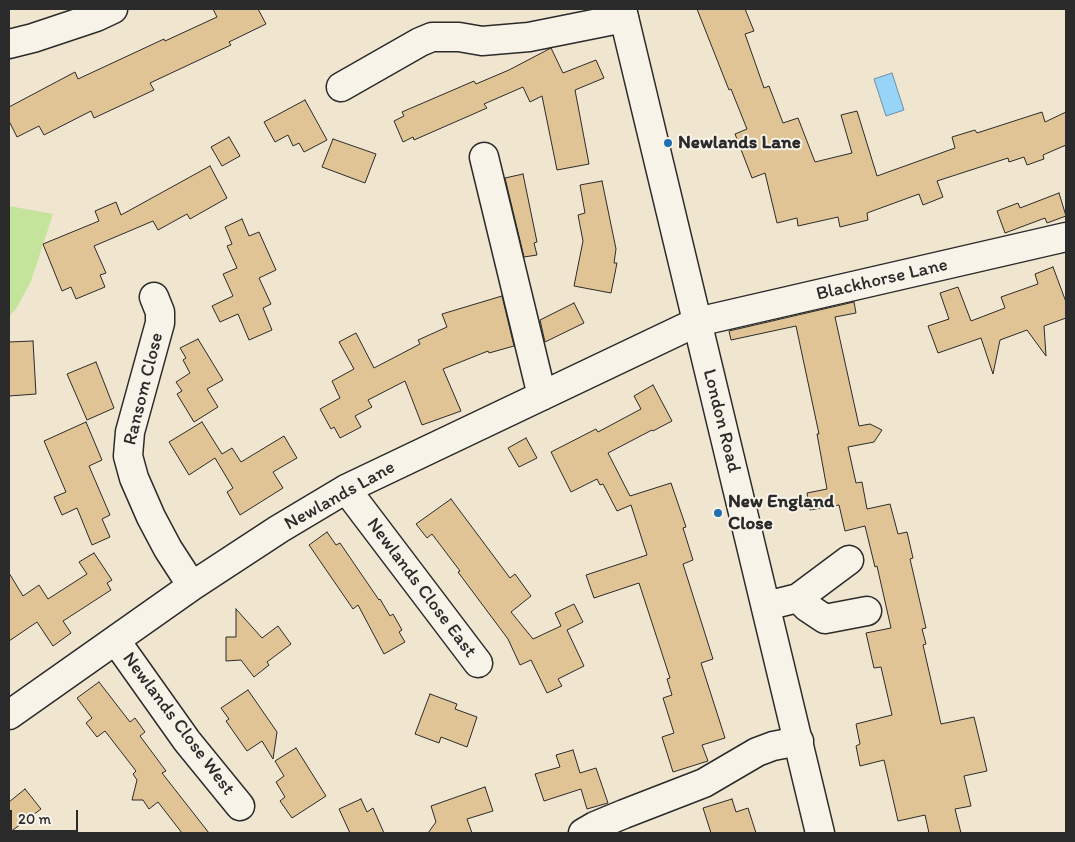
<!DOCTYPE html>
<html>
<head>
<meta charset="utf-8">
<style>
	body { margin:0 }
	#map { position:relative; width:1075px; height:842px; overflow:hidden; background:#f0e5cf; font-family:Itim,sans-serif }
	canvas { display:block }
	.frame { position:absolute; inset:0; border:10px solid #2b2b2b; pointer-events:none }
	.scale { position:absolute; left:10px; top:810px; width:68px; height:22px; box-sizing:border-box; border:2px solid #2b2b2b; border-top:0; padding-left:6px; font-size:15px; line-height:18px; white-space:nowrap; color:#2b2b2b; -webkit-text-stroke:4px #f7f3e8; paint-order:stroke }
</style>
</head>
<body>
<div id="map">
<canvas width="1075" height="842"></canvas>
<div class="frame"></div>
<div class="scale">20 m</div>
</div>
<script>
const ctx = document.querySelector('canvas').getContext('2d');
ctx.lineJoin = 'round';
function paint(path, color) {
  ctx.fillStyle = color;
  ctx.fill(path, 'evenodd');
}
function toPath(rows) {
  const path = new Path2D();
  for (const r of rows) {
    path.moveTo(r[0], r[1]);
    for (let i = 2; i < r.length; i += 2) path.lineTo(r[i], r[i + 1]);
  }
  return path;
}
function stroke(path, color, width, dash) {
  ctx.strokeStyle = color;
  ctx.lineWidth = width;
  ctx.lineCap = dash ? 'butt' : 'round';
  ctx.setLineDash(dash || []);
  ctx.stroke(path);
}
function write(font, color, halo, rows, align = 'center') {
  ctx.font = font + ' Itim,sans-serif';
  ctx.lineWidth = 4;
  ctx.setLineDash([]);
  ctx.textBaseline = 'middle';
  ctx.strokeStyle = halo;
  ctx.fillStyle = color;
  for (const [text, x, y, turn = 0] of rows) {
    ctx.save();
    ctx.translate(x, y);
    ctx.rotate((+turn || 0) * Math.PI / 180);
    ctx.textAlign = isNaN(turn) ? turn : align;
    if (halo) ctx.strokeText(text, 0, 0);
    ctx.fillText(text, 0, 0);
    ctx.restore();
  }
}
paint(toPath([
	[9,206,53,214,31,281,16,309,9,316]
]), '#c4e39b');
const water = toPath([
	[892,73,904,110,886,116,874,79,892,73]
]);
paint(water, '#98d3f8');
stroke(water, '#6c90a6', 1);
const building = toPath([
	[213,9,258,9,266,24,229,42,231,45,150,83,154,90,94,118,91,111,44,135,39,126,17,137,9,121,9,107,75,72,78,79,164,39,165,41,217,17,213,9],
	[697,9,745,9,754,31,745,34,764,88,769,86,783,123,798,118,815,162,852,153,841,115,857,111,877,176,955,148,952,137,975,130,977,133,1042,112,1045,122,1066,112,1066,145,1043,155,1044,159,1027,165,1024,157,1009,162,1008,158,937,181,943,197,923,205,919,194,867,213,868,220,840,227,838,217,798,226,797,218,777,223,765,173,752,178,735,134,747,129,731,89,729,90,697,9],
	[551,48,563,73,596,60,604,78,575,90,589,164,557,170,542,96,530,102,523,87,484,104,487,108,414,140,413,137,403,142,394,121,404,116,402,112,474,81,476,84,509,70,551,48],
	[305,100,327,140,304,152,299,143,293,146,288,135,275,142,264,122,305,100],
	[229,137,240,156,222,166,211,147,229,137],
	[333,139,376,154,365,183,322,167,333,139],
	[210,166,227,198,190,219,187,214,158,230,153,221,94,246,106,273,100,275,105,287,76,299,71,287,62,291,43,244,99,221,95,211,116,202,121,215,210,166],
	[523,174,537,242,534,243,537,255,524,257,505,178,523,174],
	[602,181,616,249,614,263,617,263,611,293,574,286,583,241,578,215,585,213,580,185,602,181],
	[1059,193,1066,216,1047,223,1045,218,1005,233,997,211,1018,203,1020,208,1059,193],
	[242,219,249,236,259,232,276,270,259,278,271,304,263,308,272,330,249,340,238,314,220,322,212,306,233,296,223,274,237,268,227,246,232,244,225,227,242,219],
	[1053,267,1066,302,1066,318,1044,326,1046,356,1027,330,1000,340,993,374,981,338,938,353,928,326,949,319,940,293,958,287,971,321,1005,308,1001,297,1038,284,1035,274,1053,267],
	[502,296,514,346,489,353,488,351,443,369,461,411,422,425,405,381,368,400,372,407,355,416,361,427,340,438,334,427,331,429,320,409,340,398,332,381,354,369,339,342,356,333,374,368,420,344,418,340,447,327,442,314,502,296],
	[854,302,856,313,835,317,859,426,870,424,882,430,874,442,848,447,856,483,862,482,867,509,890,504,898,534,907,532,913,558,910,559,926,628,922,629,926,644,923,645,941,724,974,717,987,771,964,776,971,806,955,809,961,833,929,833,925,815,898,821,884,760,860,766,856,746,860,744,856,724,892,715,881,667,874,668,866,633,891,628,877,566,875,567,865,526,845,531,839,505,810,510,807,493,827,489,817,434,819,434,796,326,731,340,729,331,854,302],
	[574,303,584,323,545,342,540,320,574,303],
	[198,339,223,380,207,389,218,407,194,422,177,394,182,391,176,382,190,373,183,360,186,358,180,348,198,339],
	[33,341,36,394,9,396,9,342,33,341],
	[96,362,114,408,87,420,67,374,96,362],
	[653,385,672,421,653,431,652,430,608,453,630,496,671,483,686,527,683,528,693,560,683,564,713,659,701,663,725,738,702,745,708,761,673,772,662,737,674,733,663,698,672,695,667,679,670,678,639,583,594,598,586,575,647,555,631,505,617,511,603,484,600,485,597,479,571,492,551,452,596,429,598,432,641,409,634,396,653,385],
	[86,422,102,460,89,466,110,515,102,519,110,537,92,545,77,508,62,515,54,497,66,492,44,441,86,422],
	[202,422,222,454,232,448,241,462,284,436,297,458,273,472,283,488,240,515,227,492,233,488,215,458,189,475,169,442,202,422],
	[526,438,537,458,519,467,508,448,526,438],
	[451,499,510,578,515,574,531,596,511,612,533,639,561,626,555,613,574,604,583,622,567,630,584,666,558,679,562,686,547,693,531,660,520,665,508,639,458,572,460,571,432,534,427,538,416,524,451,499],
	[327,532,336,545,340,543,379,600,380,599,390,616,393,614,402,630,399,632,405,642,384,654,358,605,353,609,309,545,327,532],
	[94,553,112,580,107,583,111,590,63,621,71,633,53,646,37,622,9,641,9,573,23,596,39,585,48,599,87,574,79,562,94,553],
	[236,609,262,638,278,626,291,644,267,662,269,665,254,677,241,660,226,661,226,637,236,637,236,609],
	[99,682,130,722,135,718,145,732,140,736,166,771,162,773,209,833,182,833,158,802,149,809,143,800,132,800,137,780,133,774,136,771,105,731,97,737,86,723,92,718,77,698,99,682],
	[248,690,277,732,273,759,262,741,247,751,226,721,229,719,221,708,248,690],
	[430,694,457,704,455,709,477,717,467,747,441,737,439,743,415,734,430,694],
	[296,748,326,796,292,818,280,801,285,797,276,782,284,776,275,761,296,748],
	[573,750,580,773,596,768,608,803,587,809,581,789,544,801,535,774,560,767,556,755,573,750],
	[485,787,493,811,467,819,472,833,428,833,436,822,431,806,485,787],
	[25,789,41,809,9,833,9,802,25,789],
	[361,799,367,812,373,808,384,833,350,833,339,809,361,799],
	[732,799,736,812,748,808,756,833,711,833,703,808,732,799]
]);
paint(building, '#e1c495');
stroke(building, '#2b2b2b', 1);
const minor = toPath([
	[9,44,33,38,96,17,113,9],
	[341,87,420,42,432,37,459,37,482,41,529,37,624,18],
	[484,157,542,396],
	[154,297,160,312,160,323,130,432,128,456,134,478,151,517,168,549,192,586],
	[346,489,478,663],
	[798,598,807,607,825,619,867,611],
	[766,606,798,598,849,560],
	[116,641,187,741,240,806],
	[9,715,192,586,279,529,346,489,697,322,1066,237],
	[583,833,595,826,624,814,704,783,757,752,773,746,799,741]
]);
const major = toPath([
	[622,9,820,833]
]);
stroke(minor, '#2b2b2b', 31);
stroke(major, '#2b2b2b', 31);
stroke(minor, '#f7f3e8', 28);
stroke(major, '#f7f3e8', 28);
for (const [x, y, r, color] of [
	[668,143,5,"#1f6fb2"],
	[718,513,5,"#1f6fb2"]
]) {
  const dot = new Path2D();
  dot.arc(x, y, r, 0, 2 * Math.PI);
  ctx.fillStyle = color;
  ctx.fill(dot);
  stroke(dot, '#f7f3e8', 2);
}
write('bold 19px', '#2b2b2b', '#f7f3e8', [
	["Newlands Lane",678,143],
	["New England",728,502],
	["Close",728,524]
], 'left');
write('19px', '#2b2b2b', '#f7f3e8', [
	["Blackhorse Lane",882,280,-13],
	["Ransom Close",144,389,-76],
	["London Road",721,421,76],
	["Newlands Lane",340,496,-29],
	["Newlands Close East",421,588,53],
	["Newlands Close West",178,724,53]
]);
</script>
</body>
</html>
